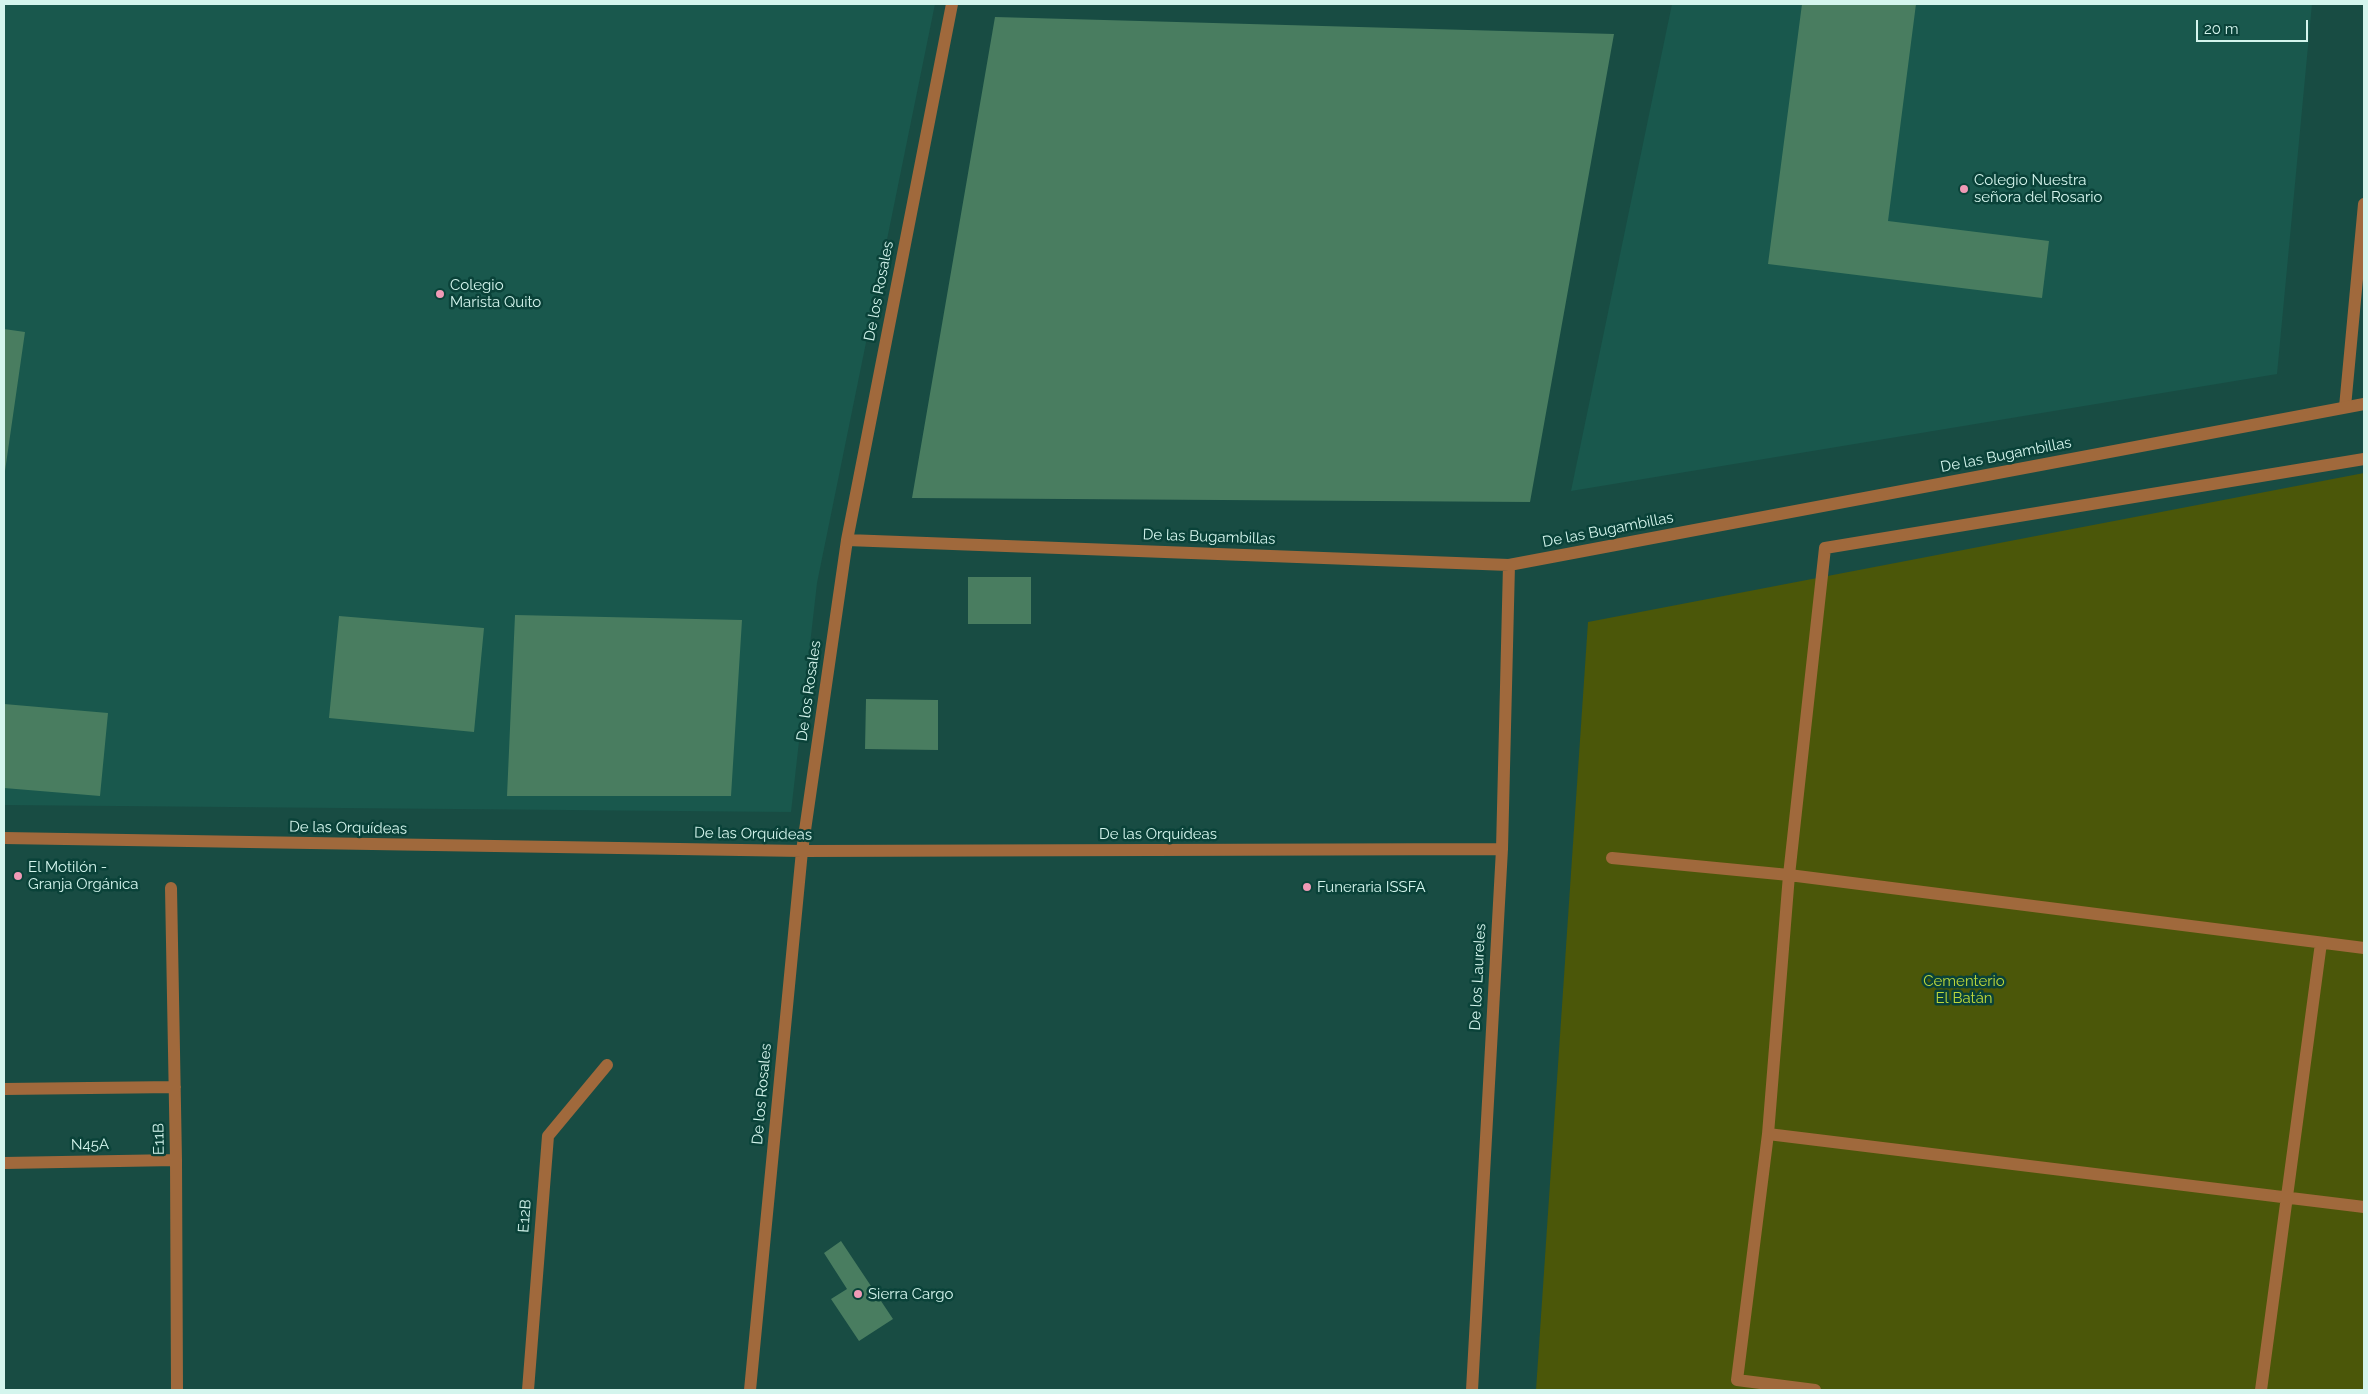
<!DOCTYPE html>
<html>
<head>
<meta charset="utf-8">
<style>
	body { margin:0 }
	#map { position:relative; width:2368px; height:1394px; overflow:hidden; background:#184c43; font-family:Raleway,sans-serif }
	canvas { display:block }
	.frame { position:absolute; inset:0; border:5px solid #d4f5ed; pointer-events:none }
	.scale { position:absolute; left:2196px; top:20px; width:112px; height:22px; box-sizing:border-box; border:2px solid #d4f5ed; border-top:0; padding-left:6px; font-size:15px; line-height:18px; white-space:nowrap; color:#d4f5ed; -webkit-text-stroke:4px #0a4239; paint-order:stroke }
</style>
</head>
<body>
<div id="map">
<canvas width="2368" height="1394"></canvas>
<div class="frame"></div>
<div class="scale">20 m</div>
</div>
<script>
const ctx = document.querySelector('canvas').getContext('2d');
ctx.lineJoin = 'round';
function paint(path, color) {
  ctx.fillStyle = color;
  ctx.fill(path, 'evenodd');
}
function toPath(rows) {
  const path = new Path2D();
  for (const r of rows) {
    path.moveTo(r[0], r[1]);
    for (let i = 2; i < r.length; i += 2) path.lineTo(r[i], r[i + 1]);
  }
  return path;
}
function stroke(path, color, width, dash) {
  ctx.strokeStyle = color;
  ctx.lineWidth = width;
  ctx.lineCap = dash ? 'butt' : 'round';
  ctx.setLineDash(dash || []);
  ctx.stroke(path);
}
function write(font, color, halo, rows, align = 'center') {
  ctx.font = font + ' Raleway,sans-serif';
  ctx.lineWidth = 5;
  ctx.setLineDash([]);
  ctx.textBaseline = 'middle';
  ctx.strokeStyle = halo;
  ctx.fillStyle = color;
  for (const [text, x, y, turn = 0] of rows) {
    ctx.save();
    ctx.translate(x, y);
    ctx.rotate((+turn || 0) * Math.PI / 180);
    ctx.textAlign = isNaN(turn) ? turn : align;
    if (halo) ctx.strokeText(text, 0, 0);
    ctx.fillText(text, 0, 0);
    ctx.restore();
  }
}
paint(toPath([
	[4,4,935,4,817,583,791,812,4,805],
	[1672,4,2312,4,2277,374,1571,491]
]), '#19584d');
paint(toPath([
	[2364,473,2364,1390,1536,1390,1588,622]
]), '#4b5709');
paint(toPath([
	[1802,4,1916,4,1888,221,2049,241,2042,298,1768,264],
	[995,17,1614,34,1530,502,912,498],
	[4,329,25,332,5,471,4,471],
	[968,577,1031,577,1031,624,968,624],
	[515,615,742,620,731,796,507,796],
	[339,616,484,628,474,732,329,718],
	[866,699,938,700,938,750,865,749],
	[4,704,108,713,100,796,4,788],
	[841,1241,893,1319,859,1341,831,1299,847,1289,824,1253]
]), '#497d60');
stroke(toPath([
	[2345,407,2364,204],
	[1612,858,1789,875,2364,948],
	[1768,1134,2364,1207],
	[1815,1390,1737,1380,1768,1134,1789,875,1825,548,2364,459],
	[2261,1390,2321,943]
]), '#a0693c', 12);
stroke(toPath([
	[847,540,1509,565,2364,404],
	[4,838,802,851,1502,849],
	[171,888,176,1160,177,1390],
	[4,1089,175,1087],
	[4,1163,176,1160],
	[528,1390,548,1136,607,1065],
	[750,1390,802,851,847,540,952,4],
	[1472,1390,1502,849,1509,565]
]), '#a0693c', 12);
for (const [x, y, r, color] of [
	[1964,189,5,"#f09ab6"],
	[440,294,5,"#f09ab6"],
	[18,876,5,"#f09ab6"],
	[1307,887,5,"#f09ab6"],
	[858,1294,5,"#f09ab6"]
]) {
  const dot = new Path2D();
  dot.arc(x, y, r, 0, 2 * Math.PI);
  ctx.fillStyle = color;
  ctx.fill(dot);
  stroke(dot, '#0a4239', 2);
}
write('15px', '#d4f5ed', '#0a4239', [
	["Colegio Nuestra",1974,180],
	["señora del Rosario",1974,197],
	["Colegio",450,285],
	["Marista Quito",450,302],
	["El Motilón -",28,867],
	["Granja Orgánica",28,884],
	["Funeraria ISSFA",1317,887],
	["Sierra Cargo",868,1294]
], 'left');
write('15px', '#d4f5ed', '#0a4239', [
	["De los Rosales",879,291,-79],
	["De las Bugambillas",2006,455,-11],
	["De las Bugambillas",1608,530,-11],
	["De las Bugambillas",1209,537,2],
	["De los Rosales",809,691,-82],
	["De las Orquídeas",348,828,1],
	["De las Orquídeas",753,834,1],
	["De las Orquídeas",1158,834],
	["De los Laureles",1478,977,-87],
	["De los Rosales",762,1094,-85],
	["E11B",159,1139,-91],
	["N45A",90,1145,-1],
	["E12B",525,1216,-86]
]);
write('15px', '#bed83c', '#0a4239', [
	["Cementerio",1964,981],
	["El Batán",1964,998]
]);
</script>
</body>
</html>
